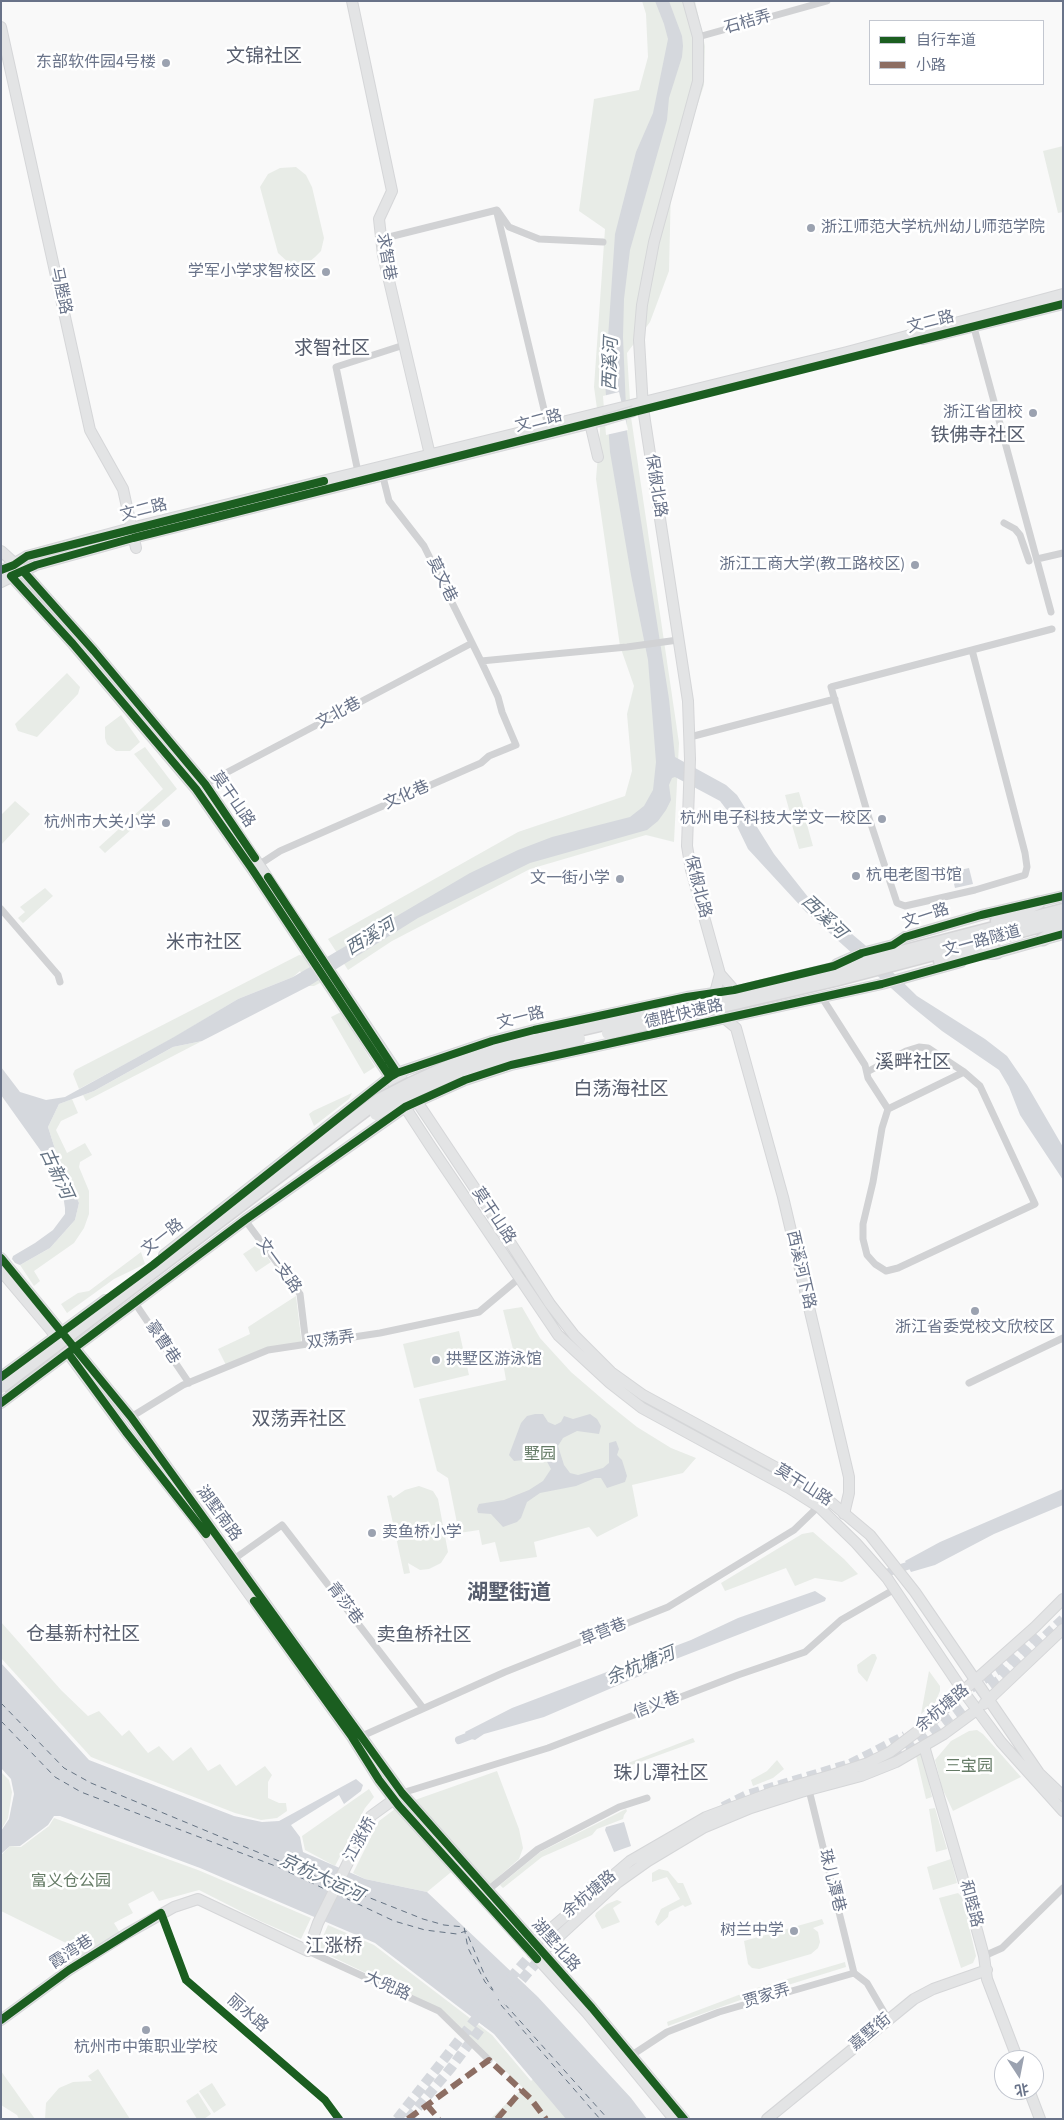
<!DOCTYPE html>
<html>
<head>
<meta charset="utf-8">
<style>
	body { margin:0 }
	#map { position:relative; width:1064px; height:2120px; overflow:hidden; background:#f9f9f9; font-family:"Source Sans 3","Noto Sans SC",sans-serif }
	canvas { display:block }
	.frame { position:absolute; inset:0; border:2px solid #697389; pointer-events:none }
	.legend { position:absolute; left:869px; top:20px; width:175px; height:65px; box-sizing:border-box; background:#fff; border:1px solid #c3c7d0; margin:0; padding:6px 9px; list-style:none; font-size:15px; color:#697389 }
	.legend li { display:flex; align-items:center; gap:10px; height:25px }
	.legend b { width:25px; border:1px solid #c3c7d0 }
	.north { position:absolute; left:994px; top:2050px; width:50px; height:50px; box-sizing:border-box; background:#fff; border:1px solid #c3c7d0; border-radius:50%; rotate:169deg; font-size:14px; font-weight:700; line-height:20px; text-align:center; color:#697389 }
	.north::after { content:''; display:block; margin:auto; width:18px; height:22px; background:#9ba2b0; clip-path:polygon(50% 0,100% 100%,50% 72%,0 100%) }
</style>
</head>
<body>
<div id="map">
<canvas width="1064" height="2120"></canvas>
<div class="frame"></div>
<ul class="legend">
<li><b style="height:6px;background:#1b5e20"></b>自行车道</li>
<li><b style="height:6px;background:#8d6e63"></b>小路</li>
</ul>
<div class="north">北</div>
</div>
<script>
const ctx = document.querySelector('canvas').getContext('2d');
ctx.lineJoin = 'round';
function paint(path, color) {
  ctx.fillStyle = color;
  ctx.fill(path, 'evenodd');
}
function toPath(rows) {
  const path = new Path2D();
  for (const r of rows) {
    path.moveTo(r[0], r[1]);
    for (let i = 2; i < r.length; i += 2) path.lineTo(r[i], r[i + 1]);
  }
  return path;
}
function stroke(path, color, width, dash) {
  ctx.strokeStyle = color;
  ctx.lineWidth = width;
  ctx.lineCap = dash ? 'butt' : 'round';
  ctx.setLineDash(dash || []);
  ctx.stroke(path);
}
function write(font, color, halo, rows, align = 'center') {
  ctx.font = font + ' "Source Sans 3","Noto Sans SC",sans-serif';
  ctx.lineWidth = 5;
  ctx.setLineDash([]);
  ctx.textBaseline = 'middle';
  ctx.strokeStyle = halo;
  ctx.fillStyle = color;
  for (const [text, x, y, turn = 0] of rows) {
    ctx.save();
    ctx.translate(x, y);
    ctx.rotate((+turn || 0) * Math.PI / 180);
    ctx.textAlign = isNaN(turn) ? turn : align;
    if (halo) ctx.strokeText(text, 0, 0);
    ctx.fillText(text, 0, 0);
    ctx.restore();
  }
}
paint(toPath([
	[642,1,695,1,705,46,704,85,671,186,669,271,650,322,627,353,631,417,679,743,674,842,646,835,530,869,392,941,348,970,328,939,518,832,625,796,632,771,627,714,634,686,620,646,596,479,600,430,594,387,605,229,579,211,594,99,639,90,648,57,646,14],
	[1063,146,1063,212,1058,213,1043,151],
	[296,167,306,175,312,187,324,238,321,251,315,257,309,262,295,264,289,263,278,253,260,187,268,174,280,168],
	[67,673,80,687,78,694,37,737,18,731,15,724],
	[121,715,140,742,130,751,116,751,112,748,107,744,105,738,105,727],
	[145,747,177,789,105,853,99,847,163,789,134,754],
	[799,792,806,816,792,820,785,795],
	[15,801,30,814,1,845,1,815],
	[806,821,813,846,799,849,792,825],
	[45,888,53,896,23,923,18,918,25,912,20,907],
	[299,955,306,956,322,982,314,986,309,986,300,971,293,977,238,999,175,1037,79,1089,73,1074,75,1070],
	[341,1012,375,1067,364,1074,331,1017],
	[202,1041,86,1101,83,1095,94,1091,173,1047],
	[352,1093,349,1099,314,1126,309,1114,313,1111],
	[72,1099,78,1113,61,1121,56,1130,67,1153,85,1143,92,1155,80,1162,79,1167,89,1191,89,1214,84,1228,74,1243,34,1271,40,1281,34,1286,20,1265,50,1248,75,1220,79,1203,55,1149,48,1127,59,1104],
	[258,1244,271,1262,256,1272,243,1254],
	[141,1252,145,1264,114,1279,67,1313,61,1304,78,1293,89,1291],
	[296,1296,302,1345,267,1348,226,1365,218,1349,250,1334,248,1327],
	[522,1307,540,1338,571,1372,607,1403,637,1427,671,1448,696,1458,683,1473,632,1485,638,1516,597,1537,589,1527,534,1542,537,1557,500,1562,495,1542,482,1545,479,1530,459,1533,448,1478,437,1471,419,1399,506,1380,501,1351,513,1349,503,1310],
	[459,1331,469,1375,414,1388,403,1344],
	[419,1486,433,1491,438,1499,448,1552,441,1563,429,1569,420,1570,408,1563,410,1573,404,1574,387,1496,391,1495,393,1498,405,1490],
	[813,1532,844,1559,858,1574,842,1582,815,1578,795,1586,786,1568,725,1591,721,1583,802,1534],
	[1,1622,61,1690,88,1716,99,1711,122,1736,129,1730,148,1753,159,1746,173,1761,191,1747,208,1771,220,1764,236,1786,265,1766,272,1775,268,1782,268,1798,279,1803,286,1803,287,1811,277,1818,261,1820,235,1813,91,1757,1,1658],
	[872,1654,875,1654,877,1658,867,1682,858,1672,857,1665],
	[929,1671,940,1686,940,1691,935,1703,921,1714],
	[977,1730,983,1734,1021,1777,953,1811,942,1788,935,1760,951,1741,969,1731],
	[693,1738,695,1742,615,1771,615,1768],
	[922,1752,932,1797,926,1799,916,1756],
	[777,1760,784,1769,773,1778,753,1786,751,1780,767,1771],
	[497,1771,519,1829,523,1848,519,1859,488,1886,477,1877,415,1800],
	[1,1772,9,1780,12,1792,8,1818,1,1830],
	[369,1789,374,1797,365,1808,335,1866,305,1850,302,1836],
	[399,1806,456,1868,427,1892,365,1879,353,1873,379,1821],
	[935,1808,947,1849,936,1852,929,1809],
	[626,1809,627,1811,624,1815,623,1819,597,1829,592,1835,542,1857,503,1888,500,1885,540,1852],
	[54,1818,198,1870,311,1918,301,1939,260,1921,199,1890,159,1901,153,1891,128,1904,133,1913,114,1923,120,1933,81,1956,70,1945,1,1911,1,1855,10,1846,21,1847,49,1826],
	[951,1859,957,1883,933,1890,927,1867],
	[659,1869,668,1871,678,1883,683,1883,692,1904,685,1907,683,1905,669,1912,668,1917,658,1926,655,1922,661,1909,680,1899,667,1877,652,1882,652,1873],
	[958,1893,962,1897,976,1956,973,1963,961,1968,939,1898],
	[617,1900,622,1902,613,1908,620,1922,602,1929,595,1916,596,1913,607,1904],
	[822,1919,824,1924,813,1928,818,1932,820,1942,818,1948,811,1954,759,1969,752,1968,748,1964,744,1941],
	[328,1925,374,1945,492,2035,531,2081,534,2078,571,2119,490,2119,523,2088,441,2009,320,1951,318,1948],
	[845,1962,846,1967,746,1998,668,2026,667,2022,757,1988],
	[98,2069,130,2119,45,2119,46,2103,59,2088,73,2082,92,2081,88,2076],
	[1,2071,35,2119,19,2119,17,2115,1,2105],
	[212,2083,226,2105,214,2113,199,2091],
	[198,2093,211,2114,204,2119,197,2119,186,2101]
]), '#e8ece7');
paint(toPath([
	[655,1,669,1,682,36,683,46,682,57,669,98,667,120,630,250,624,299,623,337,627,432,669,699,675,757,726,785,737,795,774,854,808,897,865,945,917,996,985,1039,1007,1056,1027,1085,1063,1147,1063,1180,1020,1115,1009,1087,999,1070,942,1031,910,1005,806,912,748,849,733,818,720,801,675,777,672,778,669,785,671,800,666,810,658,821,647,830,530,863,418,918,309,986,202,1041,173,1047,94,1091,59,1104,48,1127,55,1149,79,1203,75,1220,50,1248,20,1265,15,1263,12,1259,13,1256,35,1243,53,1230,65,1214,65,1208,62,1189,48,1161,1,1095,1,1067,20,1092,46,1100,65,1097,174,1037,238,999,293,977,470,873,518,850,552,837,630,817,644,806,653,790,656,762,648,660,631,575,610,452,605,382,615,234,636,152,653,113,668,39,664,24],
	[969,868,973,884,955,888,951,872],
	[535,1414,543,1414,548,1422,555,1425,561,1422,564,1416,573,1419,590,1414,597,1419,601,1426,599,1434,577,1431,563,1438,558,1446,564,1465,570,1473,578,1475,603,1468,609,1463,609,1443,616,1441,619,1449,617,1455,622,1460,627,1476,625,1482,607,1488,601,1478,595,1478,576,1486,540,1493,527,1502,521,1518,517,1522,503,1527,491,1514,478,1513,477,1509,479,1504,504,1500,529,1490,543,1481,551,1469,545,1458,514,1461,509,1455,521,1423,527,1416],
	[1063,1489,1063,1505,994,1534,935,1565,911,1572,905,1561,940,1542],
	[815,1591,826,1598,825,1601,663,1664,649,1672,544,1717,484,1734,475,1740,468,1738,465,1732,512,1708,691,1640,738,1618],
	[1,1663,89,1760,234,1816,262,1822,279,1821,356,1779,363,1785,361,1791,344,1804,339,1795,291,1825,300,1837,303,1852,365,1879,427,1892,538,1997,631,2098,647,2119,566,2119,494,2034,375,1943,200,1868,60,1816,54,1816,48,1825,20,1846,10,1846,1,1854,1,1831,9,1819,14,1794,11,1779,1,1768],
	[624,1822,631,1846,614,1852,605,1830,606,1827]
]), '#d5d8dd');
paint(toPath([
	[619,392,628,430,606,435,603,396]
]), '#f9f9f9');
stroke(toPath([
	[889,1572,916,1563],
	[459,1740,477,1733]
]), '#d5d8dd', 8);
stroke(toPath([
	[1,1703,64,1768,91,1783,332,1883],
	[1,1721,55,1777,81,1792,278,1867,329,1891],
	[340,1886,423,1919,444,1925,464,1927,468,1948,485,1982,608,2119],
	[337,1894,394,1921,425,1930,457,1934,466,1931,485,1976,493,1990],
	[496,1995,501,2005,600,2119]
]), '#657383', 1, [6, 5]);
stroke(toPath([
	[971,1688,999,1669,1036,1632],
	[894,1758,1002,1678,1063,1619],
	[723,1807,747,1795,850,1764,905,1736],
	[579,1900,592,1885,610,1874],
	[397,2119,489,2002,537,1948],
	[408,2119,451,2068,487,2020,544,1954]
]), '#d5d8dd', 10, [10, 5]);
const secondary = toPath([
	[352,1,392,191,379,219,383,255,430,455],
	[688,1,698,37,698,81,654,242,642,305,639,340,643,408,688,701,690,759,687,846,691,870,720,974,734,990],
	[1,27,90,430,123,489,136,548],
	[923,339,1063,304],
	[590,423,598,457],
	[1,571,27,556,131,528,847,352,1063,294],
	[1,582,36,565,133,538,604,420],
	[715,993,720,974],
	[724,1018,736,1028,783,1197,849,1477,849,1493,844,1514],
	[1,1258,131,1417,402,1793,592,2008,684,2119],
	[1,1271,50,1329,126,1432,201,1527,352,1737,379,1780,399,1806,587,2013,674,2119],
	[963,1691,935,1718,890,1752,868,1763,832,1775,773,1792,706,1817,630,1861,534,1943,532,1953,542,1952,617,1883,648,1861,703,1828,751,1808,801,1792,861,1776,896,1762,944,1734,978,1709],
	[924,1746,965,1886,984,1956,987,1979,1018,2060],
	[1,2020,69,1970,126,1934,174,1907,198,1899,308,1951,318,1923,371,1816,400,1795],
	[1029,2090,1040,2119],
	[767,2119,914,1999,933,1989,987,1970]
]);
const primary = toPath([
	[1,551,23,571,94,651,205,784,486,1205,550,1304,574,1335,611,1372,643,1395,797,1479,826,1498,870,1535,915,1592,1039,1773,1063,1796],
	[1,570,11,576,73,644,196,789,252,869,390,1077,405,1107,431,1147,558,1335,610,1383,642,1408,789,1488,819,1507,856,1543,887,1578,963,1691,1001,1742,1063,1811],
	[992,954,1063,934],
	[837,964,862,953,893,945,905,937,981,915,1063,896],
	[164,1255,390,1077,397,1073,492,1041,534,1030,687,997,714,993],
	[1,1377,105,1300],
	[1,1403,245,1220,405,1107,416,1102,465,1080,511,1065,882,984,961,962],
	[963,1691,1035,1627,1063,1599],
	[984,1704,1063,1629]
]);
const highway = toPath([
	[997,921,1038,903],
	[1043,939,1063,926],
	[940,961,978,953,997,952],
	[682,1006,855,964,1063,910],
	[684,1015,835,980,1063,920]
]);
stroke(secondary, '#d5d6d8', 12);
stroke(primary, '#d5d6d8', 12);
stroke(highway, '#d5d5d7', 15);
stroke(toPath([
	[698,37,827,1],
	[497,213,548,426],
	[381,239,497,210,509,227,539,239,603,242],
	[973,324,1051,612],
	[358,472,336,367,404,345],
	[1004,523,1015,529,1020,535,1029,561],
	[1037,559,1063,553],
	[972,650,1025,853,1027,867,1025,875,975,890,905,906,897,903,868,815,831,687,1052,629],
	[481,661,627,647,678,640],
	[690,737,835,699],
	[205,784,472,643],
	[257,866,280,851,481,763,489,756,516,745,502,712,498,697,481,661,424,546,389,501,382,473],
	[1,909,58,975,60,982],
	[821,996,865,1065,868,1078,888,1109],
	[867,1072,906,1051,919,1047,928,1048,964,1072,980,1086,1035,1204,898,1268,886,1271,875,1264,867,1255,863,1239,863,1224,873,1182,882,1128,888,1109,964,1072],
	[245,1220,300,1294,306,1344],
	[135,1303,189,1383],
	[969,1383,1063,1338],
	[131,1417,183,1385,268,1350,380,1333,479,1312,523,1275],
	[234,1559,282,1525,423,1708],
	[362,1736,505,1672,668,1607,794,1530,821,1504],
	[809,1790,854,1973],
	[402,1793,548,1748,738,1675,805,1652,841,1620,895,1589],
	[488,1890,538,1849,619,1807,647,1798],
	[161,1913,186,1980,325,2100,339,2119],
	[308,1951,439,2011,489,2060],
	[984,1956,1002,1948,1063,1888],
	[632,2055,667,2032,719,2012,854,1973,867,1983,888,2019]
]), '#d1d2d4', 7);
stroke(secondary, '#e3e4e5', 10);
stroke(primary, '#e3e4e5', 10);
stroke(highway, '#e3e4e5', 12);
const secondaryBridge = toPath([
	[604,420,634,411]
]);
const highwayBridge = toPath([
	[608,1033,684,1015],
	[376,1114,415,1091,455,1073,506,1057,579,1039],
	[1,1387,379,1100,410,1084,454,1064,509,1046,682,1006]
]);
stroke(secondaryBridge, '#d5d6d8', 12, []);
stroke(highwayBridge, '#d5d5d7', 15, []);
stroke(secondaryBridge, '#e3e4e5', 10);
stroke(highwayBridge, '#e3e4e5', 12);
stroke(toPath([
	[427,2105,439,2119],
	[408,2119,489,2060,530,2098,546,2119],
	[497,2119,522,2090]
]), '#8d6e63', 6, [12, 6]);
stroke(toPath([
	[1,570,14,565,27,556,324,481],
	[23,571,94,651,205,784,255,858],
	[268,877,397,1073],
	[390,1077,252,869,196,789,73,644,11,576,36,565,133,538,1063,304],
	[1,1258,131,1417,402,1793,592,2008,684,2119],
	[71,1357,126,1432,206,1534],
	[1,1377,153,1265,390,1077,397,1073,492,1041,534,1030,687,997,734,990,834,966,862,953,893,945,905,937,981,915,1063,896],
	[1,1403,245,1220,405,1107,465,1080,511,1065,882,984,1063,934],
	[254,1601,352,1737,379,1780,399,1806,537,1959],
	[1,2020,69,1970,161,1913,186,1980,325,2100,339,2119]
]), '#1b5e20', 8);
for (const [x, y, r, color] of [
	[166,63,5,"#9ba2b0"],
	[811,228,5,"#9ba2b0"],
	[326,272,5,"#9ba2b0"],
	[1033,413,5,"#9ba2b0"],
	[915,565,5,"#9ba2b0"],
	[882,819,5,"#9ba2b0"],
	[166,823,5,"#9ba2b0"],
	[856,876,5,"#9ba2b0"],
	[620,879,5,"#9ba2b0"],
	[975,1311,5,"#9ba2b0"],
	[436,1360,5,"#9ba2b0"],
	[372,1533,5,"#9ba2b0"],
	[794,1931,5,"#9ba2b0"],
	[146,2030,5,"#9ba2b0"]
]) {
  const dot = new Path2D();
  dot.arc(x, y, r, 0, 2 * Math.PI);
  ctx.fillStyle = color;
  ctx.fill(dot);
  stroke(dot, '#fff', 2);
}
write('16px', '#697389', '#fff', [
	["石桔弄",748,23,-16],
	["求智巷",385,257,80],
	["马塍路",60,291,78],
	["文二路",931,323,-14],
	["文二路",539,422,-14],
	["保俶北路",655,486,81],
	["文二路",144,511,-14],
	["莫文巷",441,580,64],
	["文北巷",339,714,-28],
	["文化巷",407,796,-24],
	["莫干山路",232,800,55],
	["保俶北路",697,887,76],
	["文一路",926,917,-18],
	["文一路隧道",982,942,-15],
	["德胜快速路",684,1015,-13],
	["文一路",521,1019,-14],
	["莫干山路",493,1216,56],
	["文一路",163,1238,-38],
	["文一支路",278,1266,54],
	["西溪河下路",800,1270,77],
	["双荡弄",331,1341,-9],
	["豪曹巷",162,1343,56],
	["莫干山路",803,1486,32],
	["湖墅南路",218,1514,54],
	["青莎巷",344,1604,53],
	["草营巷",604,1633,-22],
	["信义巷",657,1706,-21],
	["余杭塘路",943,1709,-40],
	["江涨桥",361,1840,-61],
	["珠儿潭巷",831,1881,76],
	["余杭塘路",590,1895,-40],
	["和睦路",970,1904,75],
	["湖墅北路",555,1946,49],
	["霞湾巷",72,1953,-33],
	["大兜路",387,1987,24],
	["贾家弄",767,1997,-17],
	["丽水路",247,2014,41],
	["嘉墅街",871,2033,-40]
]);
write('16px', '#697389', '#fff', [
	["东部软件园4号楼",156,63],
	["浙江师范大学杭州幼儿师范学院",821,228,"left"],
	["学军小学求智校区",316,272],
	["浙江省团校",1023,413],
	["浙江工商大学(教工路校区)",905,565],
	["杭州电子科技大学文一校区",872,819],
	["杭州市大关小学",156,823],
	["杭电老图书馆",866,876,"left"],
	["文一街小学",610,879],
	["浙江省委党校文欣校区",975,1328,"center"],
	["拱墅区游泳馆",446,1360,"left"],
	["卖鱼桥小学",382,1533,"left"],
	["树兰中学",784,1931],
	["杭州市中策职业学校",146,2048,"center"]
], 'right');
write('16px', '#647a65', '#fff', [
	["墅园",540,1455],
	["三宝园",969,1767],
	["富义仓公园",71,1882]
]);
write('italic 18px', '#657383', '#fff', [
	["西溪河",612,364,-88],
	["西溪河",823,918,44],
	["西溪河",371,938,-31],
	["古新河",55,1174,65],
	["余杭塘河",641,1667,-22],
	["京杭大运河",321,1879,25]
]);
write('19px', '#575e6e', '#fff', [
	["文锦社区",264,58],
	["求智社区",332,350],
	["铁佛寺社区",978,437],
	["米市社区",204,944],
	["溪畔社区",913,1064],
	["白荡海社区",621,1091],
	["双荡弄社区",299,1421],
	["仓基新村社区",83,1636],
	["卖鱼桥社区",424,1637],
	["珠儿潭社区",661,1775],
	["江涨桥",334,1948]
]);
write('bold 21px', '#575e6e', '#fff', [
	["湖墅街道",509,1594]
]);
</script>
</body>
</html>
